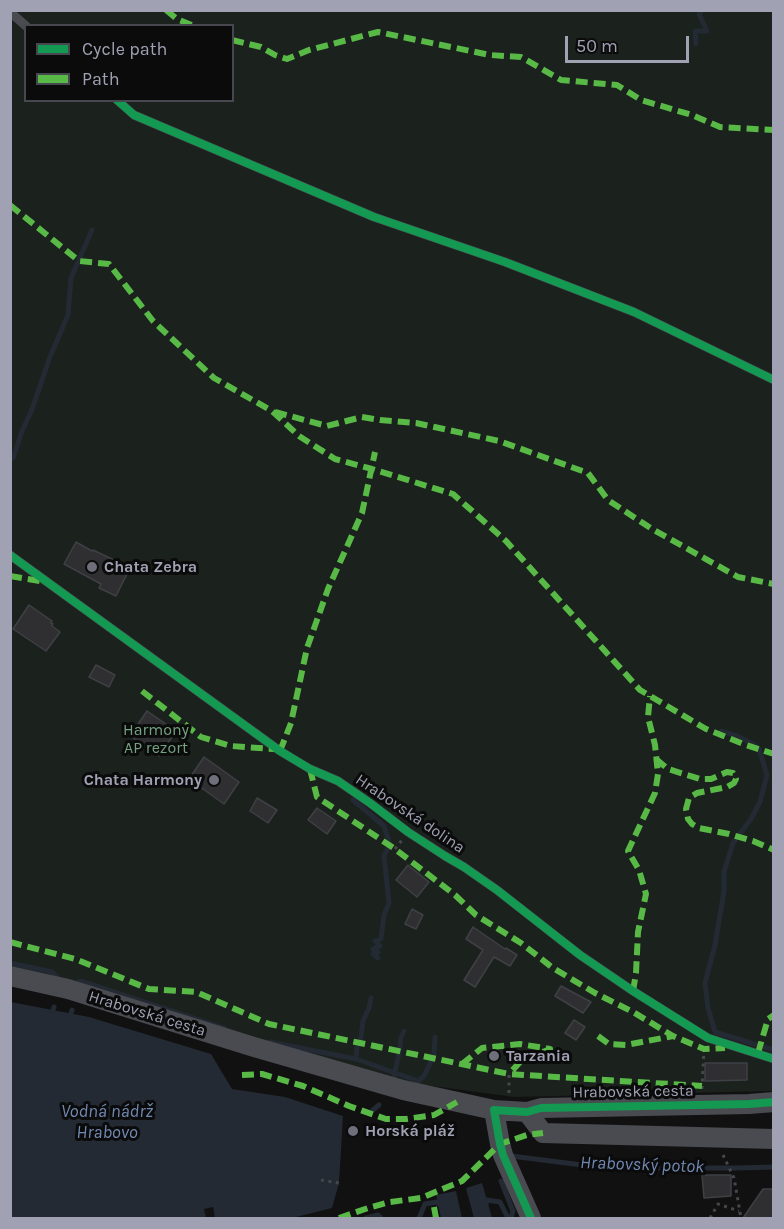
<!DOCTYPE html>
<html>
<head>
<meta charset="utf-8">
<style>
	body { margin:0 }
	#map { position:relative; width:784px; height:1229px; overflow:hidden; background:#111; font-family:Karla,sans-serif }
	canvas { display:block }
	.frame { position:absolute; inset:0; border:12px solid #a0a2b4; pointer-events:none }
	.legend { position:absolute; left:24px; top:24px; width:210px; height:78px; box-sizing:border-box; background:#0b0b0c; border:2px solid #47474f; margin:0; padding:8px 10px; list-style:none; font-size:18px; color:#a0a2b4 }
	.legend li { display:flex; align-items:center; gap:12px; height:30px }
	.legend b { width:30px; border:2px solid #47474f }
	.scale { position:absolute; left:565px; top:36px; width:124px; height:27px; box-sizing:border-box; border:3px solid #a0a2b4; border-top:0; padding-left:8px; font-size:18px; line-height:21px; white-space:nowrap; color:#a0a2b4; -webkit-text-stroke:4px #0b0b0c; paint-order:stroke }
</style>
</head>
<body>
<div id="map">
<canvas width="784" height="1229"></canvas>
<div class="frame"></div>
<ul class="legend">
<li><b style="height:8px;background:#139951"></b>Cycle path</li>
<li><b style="height:8px;background:#58b947"></b>Path</li>
</ul>
<div class="scale">50 m</div>
</div>
<script>
const ctx = document.querySelector('canvas').getContext('2d');
ctx.lineJoin = 'round';
function paint(path, color) {
  ctx.fillStyle = color;
  ctx.fill(path, 'evenodd');
}
function toPath(rows) {
  const path = new Path2D();
  for (const r of rows) {
    path.moveTo(r[0], r[1]);
    for (let i = 2; i < r.length; i += 2) path.lineTo(r[i], r[i + 1]);
  }
  return path;
}
function stroke(path, color, width, dash) {
  ctx.strokeStyle = color;
  ctx.lineWidth = width;
  ctx.lineCap = dash ? 'butt' : 'round';
  ctx.setLineDash(dash || []);
  ctx.stroke(path);
}
function write(font, color, halo, rows, align = 'center') {
  ctx.font = font + ' Karla,sans-serif';
  ctx.lineWidth = 6;
  ctx.setLineDash([]);
  ctx.textBaseline = 'middle';
  ctx.strokeStyle = halo;
  ctx.fillStyle = color;
  for (const [text, x, y, turn = 0] of rows) {
    ctx.save();
    ctx.translate(x, y);
    ctx.rotate((+turn || 0) * Math.PI / 180);
    ctx.textAlign = isNaN(turn) ? turn : align;
    if (halo) ctx.strokeText(text, 0, 0);
    ctx.fillText(text, 0, 0);
    ctx.restore();
  }
}
paint(toPath([
	[10,11,773,11,773,1091,514,1097,402,1082,264,1043,92,987,11,966],
	[26,26,232,26,232,100,26,100]
]), '#1b211c');
paint(toPath([
	[11,1002,89,1017,211,1054,232,1089,285,1097,343,1116,339,1183,332,1208,292,1218,215,1218,213,1207,204,1209,206,1218,197,1218,194,1217,193,1218,11,1218],
	[482,1183,487,1200,492,1218,474,1218,466,1188],
	[456,1191,462,1218,441,1218,436,1195]
]), '#232a33');
stroke(toPath([
	[696,44,695,31,707,31,699,14,702,10],
	[10,459,13,458,22,431,31,412,50,357,68,315,71,278,92,230],
	[721,731,737,736,753,744,759,749,767,775,760,802,751,819,733,843,724,872,724,891,715,945,705,983,708,1008,715,1032,774,1050],
	[353,800,384,826,389,842],
	[378,958,373,954,378,952,373,949,380,946,375,941,381,939,384,915,389,903,384,856,388,848],
	[10,963,52,972,57,977],
	[78,982,81,981,224,1028],
	[53,1010,54,1007],
	[71,1013,72,1010],
	[270,1042,356,1059,418,1081,424,1076,434,1055,435,1037],
	[356,1059,357,1047,361,1037,363,1021,369,1008,371,998],
	[394,1077,400,1048,401,1037,404,1031],
	[373,1110,379,1105],
	[511,1156,606,1168,735,1168,774,1167],
	[501,1181,513,1211,511,1218],
	[366,1218,378,1215,381,1218],
	[419,1218,425,1204,437,1202,441,1206],
	[482,1218,487,1200,500,1202,508,1218]
]), '#232a33', 5);
const building = toPath([
	[76,542,92,551,93,550,114,560,111,566,127,574,116,596,99,588,101,584,64,564,76,542],
	[29,605,52,621,51,623,53,624,52,626,60,632,46,651,13,629,29,605],
	[96,665,115,675,109,687,89,677,96,665],
	[147,711,176,731,159,756,130,736,147,711],
	[204,757,239,782,224,804,189,779,204,757],
	[257,798,277,810,268,823,250,811,257,798],
	[317,808,336,821,327,834,308,820,317,808],
	[408,865,429,882,417,897,396,880,408,865],
	[412,909,423,915,416,929,405,924,412,909],
	[473,927,505,949,506,948,517,955,510,966,494,957,475,987,464,980,483,950,466,939,473,927],
	[561,986,591,1002,583,1013,555,996,561,986],
	[574,1020,585,1027,576,1040,565,1033,574,1020],
	[705,1063,747,1063,747,1080,705,1081,705,1063],
	[702,1175,731,1175,731,1196,704,1198,702,1175],
	[763,1189,774,1189,774,1218,743,1218,763,1189]
]);
paint(building, '#2f2f31');
stroke(building, '#3f4045', 1.5);
stroke(toPath([
	[395,849,402,840],
	[702,1089,704,1048],
	[509,1093,509,1074],
	[723,1155,734,1178,741,1218],
	[321,1180,339,1183],
	[710,1218,718,1204,739,1211]
]), '#46474c', 3, [3, 4.5]);
stroke(toPath([
	[10,12,26,26],
	[117,100,134,115,374,217,505,262,634,312,774,380],
	[10,555,280,751,310,769,338,781,370,803,408,832,445,856,464,867,497,890,580,955,633,991,708,1038,774,1059]
]), '#4a4b51', 9);
stroke(toPath([
	[10,976,68,989,254,1047,403,1090,494,1110,527,1112,541,1108,749,1104,774,1102],
	[494,1110,500,1144,503,1155,531,1218],
	[527,1112,543,1133,774,1139]
]), '#4a4b51', 20);
stroke(toPath([
	[166,10,177,19,194,26],
	[232,40,261,47,275,55,287,59,309,50,378,32,490,55,521,57,561,80,617,85,641,100,692,115,720,127,774,130],
	[10,205,79,261,109,264,153,321,214,378,272,411,299,436,335,459,372,469,453,494,506,541,640,690,706,729,746,745,774,754],
	[275,412,327,426,362,417,380,420,416,423,499,441,588,473,608,500,652,529,738,577,774,584],
	[10,576,40,581],
	[142,691,201,737,231,746,274,749],
	[280,751,291,723,307,648,317,620,328,589,362,513,375,452],
	[656,759,668,769,700,779,711,779,727,772,733,773,736,779,734,783,727,787,697,793,689,798,686,809,688,819,692,824,699,828,729,834,753,841,774,850],
	[310,769,317,797,395,849,455,895,476,915,521,943,553,968,595,993,633,1012,673,1036,704,1049,725,1048],
	[10,942,75,959,149,989,196,992,269,1024,509,1074,702,1086],
	[633,991,636,973,638,932,646,894,639,870,628,851,655,793,658,774,655,745,648,717,650,696],
	[598,1036,609,1044,626,1045,673,1036],
	[758,1053,768,1019,774,1015],
	[462,1064,482,1048,520,1044,550,1049,521,1061,509,1074],
	[242,1075,262,1074,303,1086,349,1106,386,1119,406,1119,434,1115,457,1102],
	[434,1207,436,1218],
	[339,1218,368,1208,390,1202,421,1198,462,1181,500,1144,527,1135,543,1133]
]), '#58b947', 6, [12, 6]);
stroke(toPath([
	[117,100,134,115,374,217,505,262,634,312,774,380],
	[10,555,280,751,310,769,338,781,370,803,408,832,445,856,464,867,497,890,580,955,633,991,708,1038,774,1059],
	[531,1218,503,1155,500,1144,494,1110,527,1112,541,1108,749,1104,774,1102]
]), '#139951', 8);
for (const [x, y, r, color] of [
	[92,567,6,"#6e6f7b"],
	[214,780,6,"#6e6f7b"],
	[494,1056,6,"#6e6f7b"],
	[353,1131,6,"#6e6f7b"]
]) {
  const dot = new Path2D();
  dot.arc(x, y, r, 0, 2 * Math.PI);
  ctx.fillStyle = color;
  ctx.fill(dot);
  stroke(dot, '#0b0b0c', 2);
}
write('bold 16px', '#a0a2b4', '#0b0b0c', [
	["Chata Zebra",104,567],
	["Chata Harmony",202,780,"right"],
	["Tarzania",506,1056],
	["Horská pláž",365,1131]
], 'left');
write('16px', '#74a17f', '#0b0b0c', [
	["Harmony",156,730],
	["AP rezort",156,748]
]);
write('16px', '#a0a2b4', '#0b0b0c', [
	["Hrabovská dolina",410,814,34],
	["Hrabovská cesta",147,1014,17],
	["Hrabovská cesta",633,1092,-1]
]);
write('italic 18px', '#728ab3', '#0b0b0c', [
	["Vodná nádrž",107,1112],
	["Hrabovo",107,1133],
	["Hrabovský potok",642,1165,2]
]);
</script>
</body>
</html>
